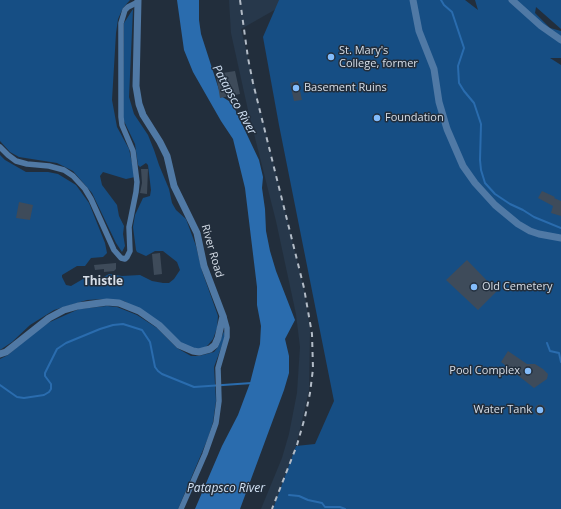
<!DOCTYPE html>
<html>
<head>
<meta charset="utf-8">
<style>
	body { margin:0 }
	canvas { display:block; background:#222e3c }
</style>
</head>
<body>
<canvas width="561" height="509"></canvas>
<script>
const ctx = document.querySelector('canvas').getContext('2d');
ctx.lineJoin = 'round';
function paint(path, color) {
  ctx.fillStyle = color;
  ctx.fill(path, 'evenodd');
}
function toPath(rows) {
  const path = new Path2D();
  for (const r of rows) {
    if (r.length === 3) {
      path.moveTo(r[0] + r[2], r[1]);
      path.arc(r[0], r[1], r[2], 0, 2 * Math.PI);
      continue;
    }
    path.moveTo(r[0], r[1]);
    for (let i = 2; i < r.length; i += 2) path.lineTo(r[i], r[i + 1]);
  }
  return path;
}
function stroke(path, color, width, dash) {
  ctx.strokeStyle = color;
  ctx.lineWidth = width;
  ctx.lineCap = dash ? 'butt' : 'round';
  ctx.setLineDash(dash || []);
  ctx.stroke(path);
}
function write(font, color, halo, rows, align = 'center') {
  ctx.font = font + ' "Open Sans",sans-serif';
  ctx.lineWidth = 3;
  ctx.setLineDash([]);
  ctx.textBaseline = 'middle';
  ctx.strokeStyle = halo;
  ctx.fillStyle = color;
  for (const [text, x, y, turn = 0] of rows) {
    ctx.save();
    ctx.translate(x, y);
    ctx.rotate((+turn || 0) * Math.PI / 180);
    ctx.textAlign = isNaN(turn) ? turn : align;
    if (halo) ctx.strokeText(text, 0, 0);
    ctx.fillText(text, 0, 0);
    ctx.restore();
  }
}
paint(toPath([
	[229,0,292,0,241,29,304,289,310,329,309,390,296,446,273,509,261,509,282,458,289,434,297,393,300,347,296,314,276,221,248,110,231,33]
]), '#27384b');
paint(toPath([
	[0,0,130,0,123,8,118,19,116,33,112,100,117,127,129,149,135,177,126,179,103,172,100,176,102,185,117,205,119,216,124,226,123,234,125,246,122,252,116,243,92,193,73,171,57,163,19,157,10,152,0,141],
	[279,0,465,0,478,10,475,0,561,0,561,29,536,7,535,13,550,28,561,31,561,58,550,58,561,65,561,509,273,509,296,446,315,444,334,401,279,125,263,37],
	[133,9,129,97,134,114,148,135,154,150,159,165,169,189,172,203,176,210,186,219,196,246,202,271,218,316,217,328,213,339,208,345,204,348,197,349,185,346,144,312,124,301,103,299,87,300,54,310,30,325,12,342,0,350,0,155,5,160,26,172,48,172,58,174,76,185,89,203,105,243,107,253,103,257,91,258,85,266,77,266,62,275,62,277,66,285,71,286,83,279,98,280,109,274,122,276,140,275,152,281,163,283,169,283,174,279,180,270,177,262,163,251,155,251,146,256,137,252,136,250,133,227,135,215,143,198,150,196,151,190,148,165,146,163,140,167,138,165,135,144,123,119,124,23],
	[107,306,117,307,137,315,157,328,177,348,191,356,199,356,214,352,218,347,224,331,225,337,214,367,216,401,213,422,208,438,178,509,0,509,0,359,8,355,37,330,50,322,79,309]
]), '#164e84');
paint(toPath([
	[177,0,199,0,199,20,201,34,221,96,232,103,259,160,263,177,262,188,265,209,266,231,270,251,276,271,295,320,285,339,289,356,289,373,284,390,240,509,195,509,222,446,238,415,250,383,260,344,261,326,257,305,257,287,245,188,233,139,221,121,193,72,184,50]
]), '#2a6cae');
stroke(toPath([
	[441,0,444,5,452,12,464,48,458,66,459,83,464,91,474,103,481,124,480,160,481,170,485,183,495,194,510,204,523,210,534,217,561,228],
	[547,343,550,351,559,353,561,362],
	[0,385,17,397,24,398,44,395,49,392,51,389,51,384,45,376,45,373,57,349,66,343,100,329,113,325,123,324,142,330,150,342,155,367,158,371,162,374,194,387,252,383],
	[289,495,299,496,308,500,322,503,325,507,340,507,345,509]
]), '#2a6cae', 2);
paint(toPath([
	[235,71,240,94,220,98,216,74],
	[298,81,302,100,294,101,290,83],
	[141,169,148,169,147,194,140,193,142,183],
	[542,191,555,197,554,198,561,201,561,216,551,213,553,206,538,198],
	[19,202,33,205,30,220,16,218],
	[160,253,162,274,154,275,152,254],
	[467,260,497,291,478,310,446,280],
	[116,263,116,269,114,271,104,272,104,269,95,270,94,265],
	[508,351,527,364,535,364,543,369,548,374,547,379,534,388,501,362],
	[540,410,5.5]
]), '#3e4b5a');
stroke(toPath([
	[0,147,8,155,16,161,27,164,49,166,64,170,73,176,85,189,91,199,114,250,121,258,125,259,127,257,130,251,129,227,136,192,137,182,133,151,122,125,121,117,121,23,125,10,128,7,138,2],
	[181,509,205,454,216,423,219,401,218,368,227,337,227,328,224,317]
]), '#5079a5', 5.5);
stroke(toPath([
	[413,0,419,31,434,69,439,102,447,129,463,166,475,183,495,205,518,224,530,231,539,234,561,238],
	[512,0,541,26,561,40],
	[0,354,6,352,49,318,64,310,78,306,107,302,119,303,139,311,159,325,179,345,193,351,199,352,210,349,215,345,218,338,223,316,204,266,197,233,174,186,167,156,160,142,143,115,139,104,136,86,138,0]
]), '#5079a5', 7);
stroke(toPath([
	[240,0,248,58,253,83,304,288,312,334,313,369,310,393,305,417,297,445,272,509]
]), '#b2bbc6', 2, [5, 5]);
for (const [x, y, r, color] of [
	[331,57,4,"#83bcfb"],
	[296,88,4,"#83bcfb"],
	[377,118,4,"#83bcfb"],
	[474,287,4,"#83bcfb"],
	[528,371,4,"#83bcfb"],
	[540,410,4,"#83bcfb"]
]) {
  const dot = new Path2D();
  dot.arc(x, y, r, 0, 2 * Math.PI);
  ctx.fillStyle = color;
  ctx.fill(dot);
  stroke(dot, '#222e3c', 1.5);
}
write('11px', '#d6dee8', '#222e3c', [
	["St. Mary's",339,51],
	["College, former",339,64],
	["Basement Ruins",304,88],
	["Foundation",385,118],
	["Old Cemetery",482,287],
	["Pool Complex",520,371,"right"],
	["Water Tank",532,410,"right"]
], 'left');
write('11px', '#d6dee8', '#222e3c', [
	["River Road",212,251,74]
]);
write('italic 12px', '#d1e1f4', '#222e3c', [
	["Patapsco River",234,100,61],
	["Patapsco River",226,489]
]);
write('bold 12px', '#d6dee8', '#222e3c', [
	["Thistle",103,282]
]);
</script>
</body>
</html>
